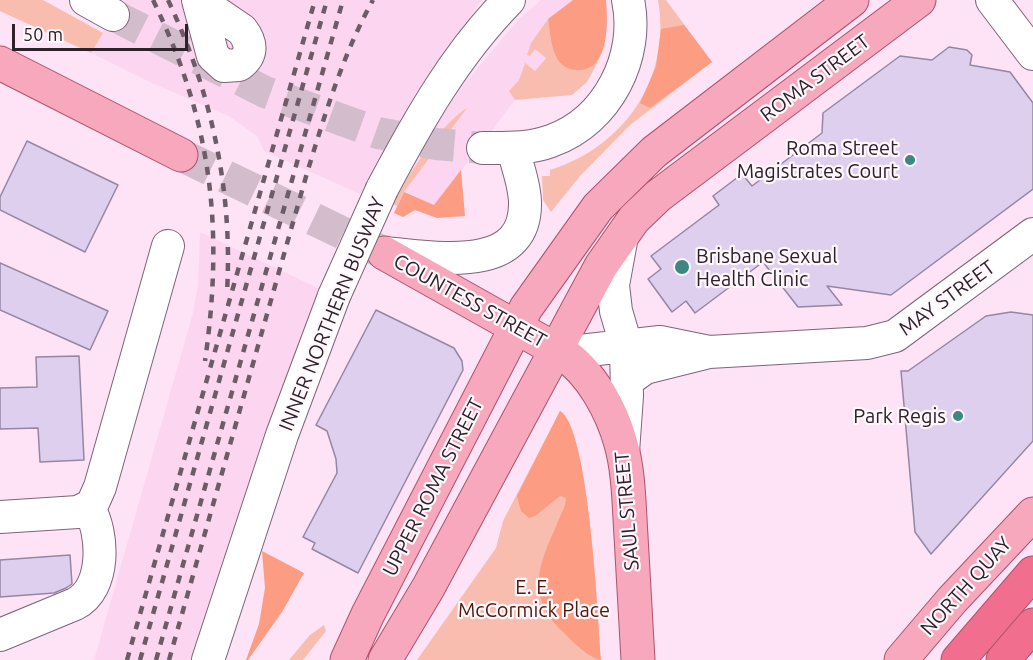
<!DOCTYPE html>
<style>
body{margin:0}
#map{position:relative;width:1033px;height:660px;overflow:hidden;background:#fde3f5;font-family:Ubuntu,sans-serif}
canvas{display:block}
.scale{position:absolute;left:12px;top:24px;width:176px;height:27px;box-sizing:border-box;border:3px solid #2d212a;border-top:0;padding-left:8px;font-size:18px;line-height:21px;white-space:nowrap;color:#2d212a;-webkit-text-stroke:4px #fef7fb;paint-order:stroke}
</style>
<div id="map">
<canvas width="1033" height="660"></canvas>
<div class="scale">50 m</div>
</div>
<script>
const context = document.querySelector('canvas').getContext('2d');
context.lineJoin = 'round';
function fillPath(path, color) {
  context.fillStyle = color;
  context.fill(path, 'evenodd');
}
function stroke(path, color, width, dash) {
  context.strokeStyle = color;
  context.lineWidth = width;
  context.lineCap = dash ? 'butt' : 'round';
  context.setLineDash(dash || []);
  context.stroke(path);
}
function label(font, color, halo, rows, align = 'center') {
  context.font = font + ' Ubuntu,sans-serif';
  context.lineWidth = 4.5;
  context.setLineDash([]);
  context.textBaseline = 'middle';
  context.strokeStyle = halo;
  context.fillStyle = color;
  for (const [text, x, y, turn = 0] of rows) {
    context.save();
    context.translate(x, y);
    context.rotate((+turn || 0) * Math.PI / 180);
    context.textAlign = isNaN(turn) ? turn : align;
    if (halo) context.strokeText(text, 0, 0);
    context.fillText(text, 0, 0);
    context.restore();
  }
}
fillPath(new Path2D(`
 M121,0H482L416,92L360,194L264,151L257,136L229,116L152,83L91,53Z
 M541,0H573L548,19L531,43L546,57L535,71L524,64L519,80L509,91L515,100L434,206L404,192L466,109L400,189L436,125L461,88L518,20Z
 M200,232L320,289L263,440L194,660H94L193,313L198,285Z`), '#fcd5f0');
fillPath(new Path2D(`
 M0,0H43L103,33L91,53L0,11Z
 M658,0H666L712,62L630,125L580,176L551,212L543,200L542,176H550V170C624,147 672,78 658,0Z
 M548,19L555,53L597,62L601,56L587,82L572,95L515,100L509,91L519,80L525,63L535,71L546,58L535,49L530,56L527,55L531,43Z
 M467,108L404,192L397,206L393,204C405,178 443,122 467,108Z
 M560,411C589,427 598,620 601,660H417L496,548L503,521Z
 M324,625L326,631L303,660H289L310,635Z`), '#f8bdae');
fillPath(new Path2D(`
 M573,0H606C608,21 610,71 578,70C570,70 563,67 558,60C551,49 550,32 548,19Z
 M684,25L712,62L650,108L640,103L656,67L661,29Z
 M461,170L465,216L437,218L415,210L403,217L394,213L404,192L434,205Z
 M560,411C589,427 598,620 601,660C589,658 573,642 564,633C525,596 538,567 557,524C560,515 566,507 566,498L560,496L535,516L529,518L521,511L517,496Z
 M262,551L304,573L282,612L248,660H246L259,624L265,588Z`), '#fb9c83');
const building = new Path2D(`
 M949,47L967,50L972,55L970,65L1010,72L1033,103V189L891,295L827,286L842,305L798,307L763,262L695,313L686,301L672,312L648,279L661,269L651,256L719,205L713,196L742,174L752,186L822,133L823,113L900,56L932,60Z
 M27,141L118,185L85,252L0,210V197Z
 M0,263L108,311L90,350L0,310Z
 M376,310L454,348L462,361L463,370L358,573L312,549L315,543L303,537L337,473L336,459L327,431L316,425Z
 M1011,312L1033,315V441L931,554L915,532L901,371H908L986,316Z
 M79,356L84,460L40,462L38,428L0,429V388L37,387L36,357Z
 M70,555L72,584L66,588L54,593L0,597V560Z`);
fillPath(building, '#dfcfee');
stroke(building, '#9586a3', 1.5);
stroke(new Path2D(`
 M113,15L265,92L378,133L436,144L483,148`), '#d3bccc', 32, [32, 16]);
stroke(new Path2D(`
 M181,155L384,253`), '#d3bccc', 33, [33, 16]);
const minor = new Path2D(`
 M86,0L113,15
 M198,0L213,56L224,66L239,65C253,55 252,43 242,30L198,0
 M992,0L1033,54
 M483,148C506,148 530,149 551,141C608,121 640,56 628,0
 M382,189C418,121 455,55 509,0
 M622,236L613,285L616,311L626,345L627,396L623,452
 M384,253C429,256 526,277 525,203C525,185 517,166 513,148
 M562,353L660,342L709,352
 M628,380L645,368L709,352L867,343L895,336L1033,234
 M0,517L78,512L92,505L100,487L168,246
 M0,635L75,604C106,588 104,534 89,508
 M208,660L282,435L334,296`);
const major = new Path2D(`
 M0,63L181,155
 M384,253L562,353C591,372 612,411 621,444C629,473 629,506 631,536C633,577 636,619 638,660
 M347,660L368,614L526,308L598,207L654,152L852,0
 M385,660L428,588L601,266L634,219L658,196L919,0
 M901,660L952,600L1033,514`);
const highway = new Path2D(`
 M958,660L1033,573
 M1003,660L1033,625`);
stroke(minor, '#7f6377', 34);
stroke(major, '#ad536c', 35);
stroke(highway, '#ad536c', 35);
stroke(minor, '#fff', 32);
stroke(major, '#f7a8bc', 33);
stroke(highway, '#f26e8f', 33);
stroke(new Path2D(`
 M153,0C212,122 224,228 205,361
 M168,0C211,91 233,190 227,292
 M127,660L315,0
 M140,660L327,0
 M156,660L343,0
 M169,660L307,173C325,114 343,54 373,0`), '#6c5c68', 4.5, [8, 8]);
const minorBridge = new Path2D(`
 M334,296L382,189`);
stroke(minorBridge, '#7f6377', 34, []);
stroke(minorBridge, '#fff', 32);
for (const [x, y, r, color] of [
 [910,160,6,"#3e8682"],
 [682,267,8,"#3e8682"],
 [958,416,6,"#3e8682"]
]) {
  const dot = new Path2D();
  dot.arc(x, y, r, 0, 2 * Math.PI);
  context.fillStyle = color;
  context.fill(dot);
  stroke(dot, '#fef7fb', 2);
}
label('20px', '#2d212a', '#fef7fb', [
 ["ROMA STREET",815,78,-37],
 ["MAY STREET",947,298,-36],
 ["COUNTESS STREET",470,301,29],
 ["INNER NORTHERN BUSWAY",332,314,-68],
 ["UPPER ROMA STREET",433,487,-63],
 ["SAUL STREET",627,511,-95],
 ["NORTH QUAY",966,586,-48]
]);
label('20px', '#2d212a', '#fef7fb', [
 ["Roma Street",898,148],
 ["Magistrates Court",898,171],
 ["Brisbane Sexual",696,256,"left"],
 ["Health Clinic",696,279,"left"],
 ["Park Regis",946,416]
], 'right');
label('20px', '#521809', '#fef7fb', [
 ["E. E.",534,587],
 ["McCormick Place",534,610]
]);
</script>
